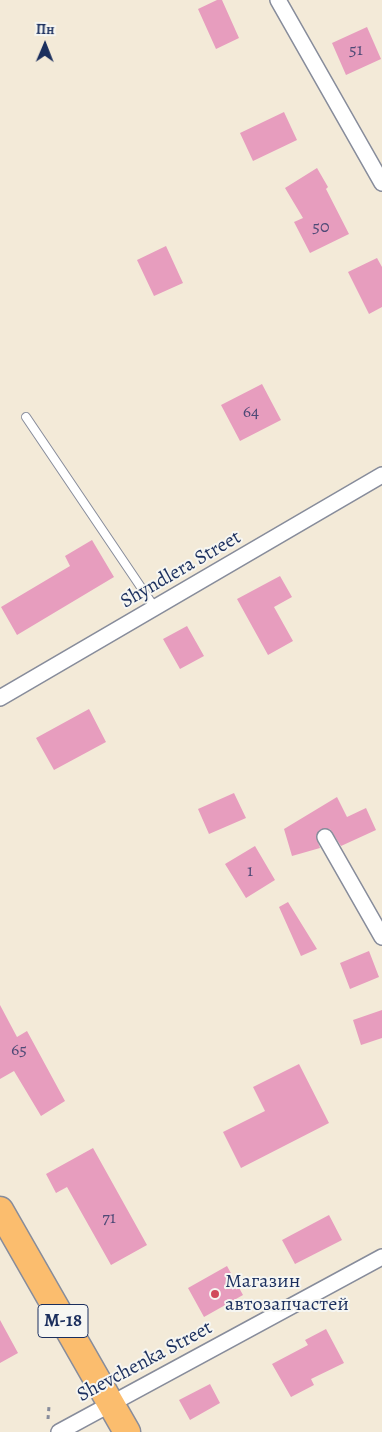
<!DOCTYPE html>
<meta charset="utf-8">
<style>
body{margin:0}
#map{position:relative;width:382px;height:1432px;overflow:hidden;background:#f3ead8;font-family:Alegreya,serif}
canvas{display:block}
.north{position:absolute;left:20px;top:20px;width:50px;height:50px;-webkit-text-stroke:4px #f6f6f2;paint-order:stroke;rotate:1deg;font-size:14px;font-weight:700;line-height:20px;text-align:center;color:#1b2f5e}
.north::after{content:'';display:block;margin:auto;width:18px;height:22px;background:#1b2f5e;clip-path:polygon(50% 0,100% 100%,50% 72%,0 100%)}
</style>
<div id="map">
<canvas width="382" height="1432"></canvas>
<div class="north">Пн</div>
</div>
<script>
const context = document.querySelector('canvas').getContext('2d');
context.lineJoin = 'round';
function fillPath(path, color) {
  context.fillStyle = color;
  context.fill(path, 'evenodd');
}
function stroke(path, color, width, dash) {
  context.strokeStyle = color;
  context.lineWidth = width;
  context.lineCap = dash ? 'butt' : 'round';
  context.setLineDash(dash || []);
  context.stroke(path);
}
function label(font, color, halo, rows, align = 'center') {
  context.font = font + ' Alegreya,serif';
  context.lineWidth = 4;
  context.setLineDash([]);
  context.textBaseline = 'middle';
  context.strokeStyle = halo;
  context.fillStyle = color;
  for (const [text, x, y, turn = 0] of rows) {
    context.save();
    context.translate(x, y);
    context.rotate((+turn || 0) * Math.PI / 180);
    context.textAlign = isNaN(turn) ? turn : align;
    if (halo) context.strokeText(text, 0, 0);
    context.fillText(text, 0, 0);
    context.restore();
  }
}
fillPath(new Path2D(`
 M217,0H222L239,38L216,49L198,9Z
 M367,27L381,59L346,75L332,43Z
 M284,112L297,140L253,161L240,133Z
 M317,168L328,187L326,189L349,234L310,253L294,222L303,218L285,188Z
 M166,246L183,283L154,296L137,260Z
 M377,258L382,267V307L369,314L348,272Z
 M262,384L281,420L240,441L221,405Z
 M92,540L114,577L17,635L1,607L70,566L65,556Z
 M280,576L292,597L274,607L293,641L268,655L237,599Z
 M187,626L204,656L180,669L163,639Z
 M89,709L106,742L54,770L36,738Z
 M234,793L246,818L209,834L198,809Z
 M337,797L347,817L366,808L376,830L341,846L330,829H321L316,836L320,848L292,856L284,829Z
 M255,846L275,880L246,898L225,864Z
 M288,902L317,949L301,956L279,907Z
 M369,951L379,977L350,989L340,963Z
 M0,1005L17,1037L27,1031L65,1101L41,1116L14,1071L0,1079Z
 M382,1010V1038L361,1045L353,1020Z
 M299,1064L329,1123L241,1168L223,1132L265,1111L253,1087Z
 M93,1148L147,1245L111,1265L67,1187L56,1193L46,1174Z
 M329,1215L342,1240L295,1264L282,1240Z
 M227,1266L243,1295L204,1317L188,1288Z
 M0,1320L18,1353L0,1363Z
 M326,1329L344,1363L311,1379L314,1385L291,1397L272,1364L308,1345L305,1340Z
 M210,1384L220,1403L190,1420L179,1400Z`), '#e79dbe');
const service = new Path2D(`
 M26,417L155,608`);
const minor = new Path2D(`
 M278,0L382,183
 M0,698L382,475
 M325,837L382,937
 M59,1432L382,1257`);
const trunk = new Path2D(`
 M0,1210L127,1432`);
stroke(service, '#878c9b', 10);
stroke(minor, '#878c9b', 18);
stroke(trunk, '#878c9b', 29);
stroke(new Path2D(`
 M48,1419L49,1406`), '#878c9b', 3, [4, 4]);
stroke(service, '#fff', 8);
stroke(minor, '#fff', 15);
stroke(trunk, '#fbbd6e', 26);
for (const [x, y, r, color] of [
 [215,1294,5,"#d1495b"]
]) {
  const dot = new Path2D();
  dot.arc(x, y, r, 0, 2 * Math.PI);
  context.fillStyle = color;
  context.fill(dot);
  stroke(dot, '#f6f6f2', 2);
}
label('18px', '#4e4a76', null, [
 ["51",356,51],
 ["50",321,228],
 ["64",251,413],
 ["1",250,872],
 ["65",19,1051],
 ["71",109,1219]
]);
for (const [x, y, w] of [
 [63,1321,50]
]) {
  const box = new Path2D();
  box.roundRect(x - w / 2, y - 16.5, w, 33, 4);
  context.fillStyle = '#f6f6f2';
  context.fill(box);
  stroke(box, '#1b2f5e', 1);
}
label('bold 19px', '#1b2f5e', null, [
 ["М-18",63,1321]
]);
label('20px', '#1b2f5e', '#f6f6f2', [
 ["Shyndlera Street",181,570,-30],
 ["Shevchenka Street",145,1362,-28]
]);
label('20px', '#1b2f5e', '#f6f6f2', [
 ["Магазин",225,1282],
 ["автозапчастей",225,1305]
], 'left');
</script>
